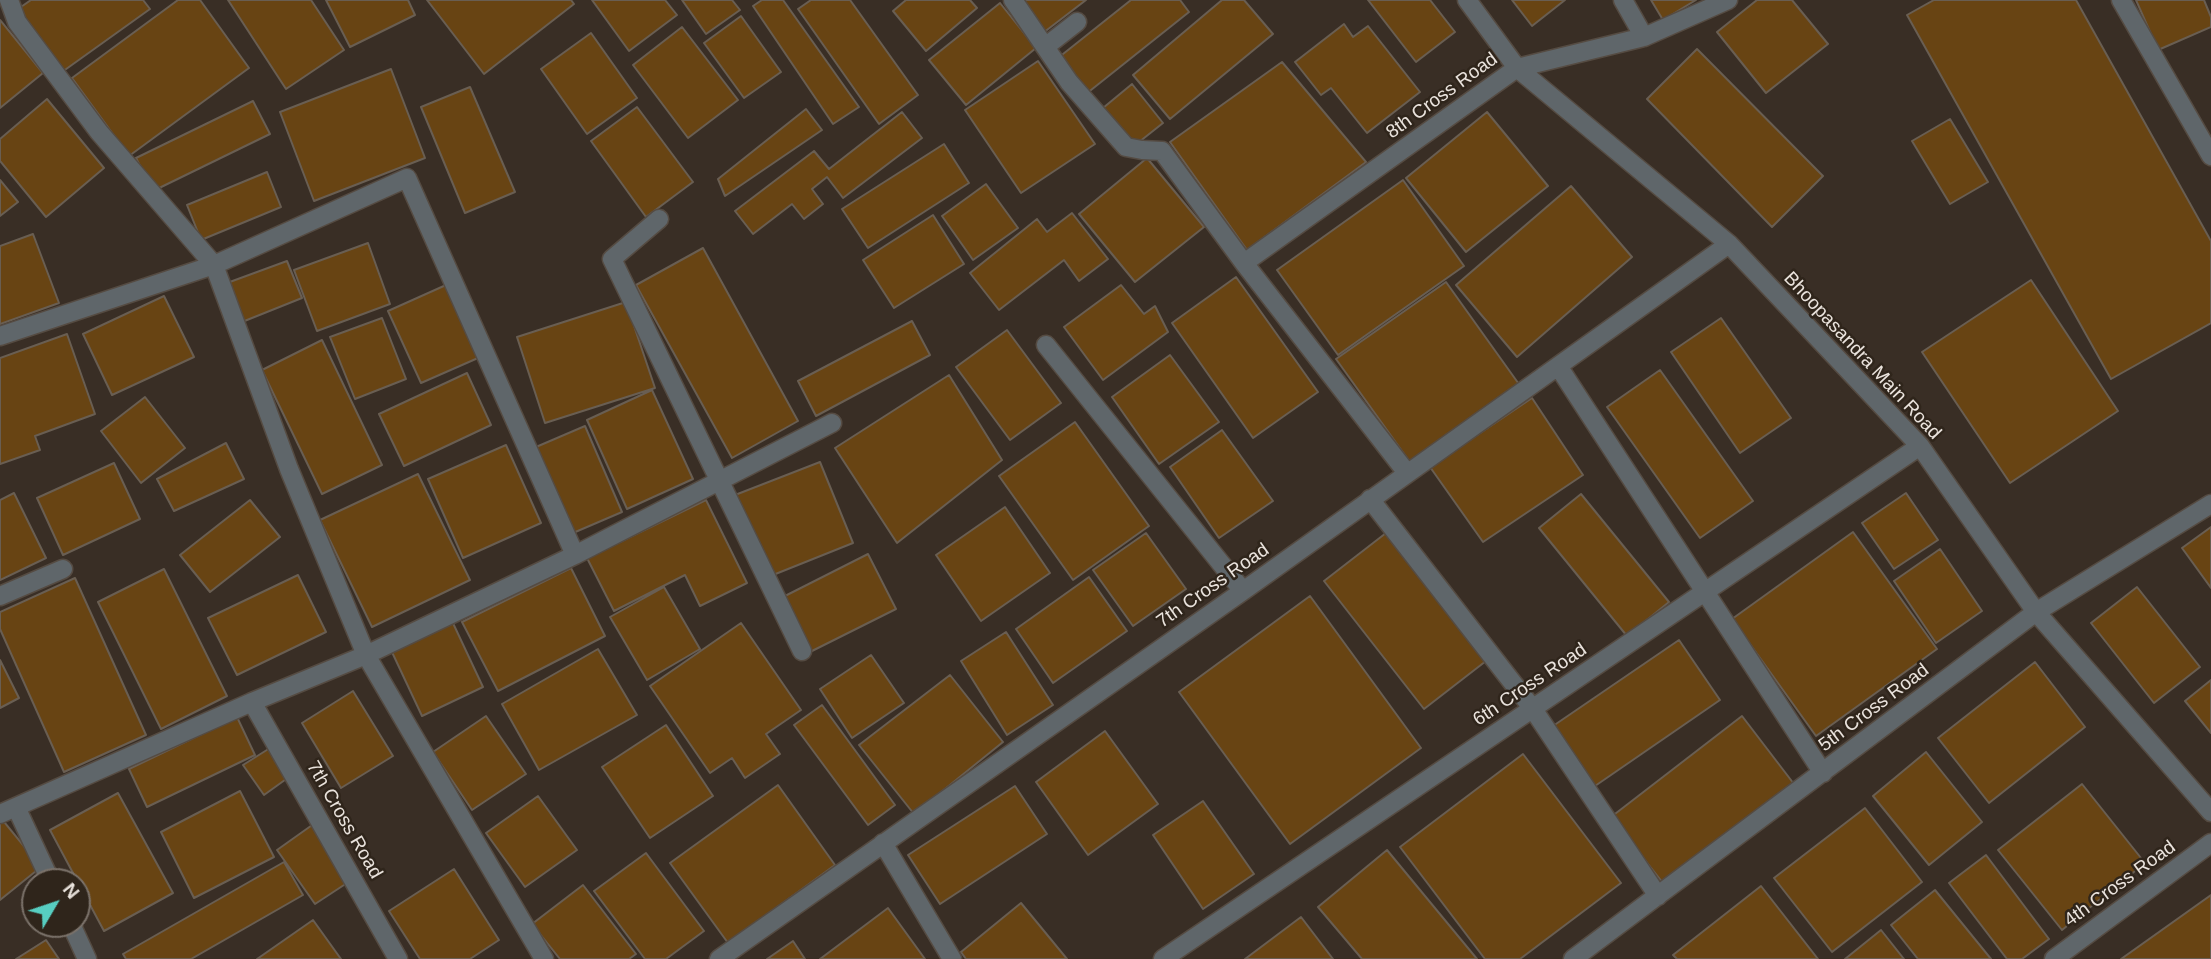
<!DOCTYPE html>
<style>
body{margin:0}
#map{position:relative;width:2211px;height:959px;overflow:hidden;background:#392e25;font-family:Helvetica,sans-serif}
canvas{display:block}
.north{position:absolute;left:21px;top:868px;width:70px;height:70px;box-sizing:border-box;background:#2f251b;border:2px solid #7a7169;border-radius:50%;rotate:51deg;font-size:19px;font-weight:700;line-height:28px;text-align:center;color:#eae3dd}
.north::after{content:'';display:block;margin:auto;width:24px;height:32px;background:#57cec1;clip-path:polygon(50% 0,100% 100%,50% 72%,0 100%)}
</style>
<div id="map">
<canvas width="2211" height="959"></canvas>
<div class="north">N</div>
</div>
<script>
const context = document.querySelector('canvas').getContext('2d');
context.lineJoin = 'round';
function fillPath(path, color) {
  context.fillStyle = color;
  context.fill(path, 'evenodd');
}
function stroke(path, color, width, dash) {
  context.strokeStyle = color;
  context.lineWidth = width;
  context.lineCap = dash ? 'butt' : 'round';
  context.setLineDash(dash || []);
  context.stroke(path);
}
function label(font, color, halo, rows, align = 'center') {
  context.font = font + ' Helvetica,sans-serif';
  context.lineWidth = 5;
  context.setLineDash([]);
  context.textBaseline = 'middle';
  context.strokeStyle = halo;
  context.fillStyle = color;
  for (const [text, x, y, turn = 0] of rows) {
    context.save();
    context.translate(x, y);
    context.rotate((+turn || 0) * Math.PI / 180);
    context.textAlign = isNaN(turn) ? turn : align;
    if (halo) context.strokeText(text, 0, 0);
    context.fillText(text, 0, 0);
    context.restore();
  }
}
const building = new Path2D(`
 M31,0H143L150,9L62,72L18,9Z
 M178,0H200L249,68L129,156L72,78Z
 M228,0H311L344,50L286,89Z
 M326,0H408L415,15L350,47Z
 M427,0H571L574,4L484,74Z
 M592,0H665L677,15L629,51Z
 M682,0H732L740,10L706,34Z
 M762,0H783L859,107L833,124L753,6Z
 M811,0H850L918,95L879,124L798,9Z
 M906,0H970L977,8L926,51L893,11Z
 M1017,0H1086L1043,33Z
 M1131,0H1180L1189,12L1086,94L1058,58Z
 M1222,0H1244L1273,34L1170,119L1133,75Z
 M1368,0H1430L1455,32L1416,62Z
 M1512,0H1565L1532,26Z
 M1651,0H1696L1663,20Z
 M1757,0H1792L1828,44L1766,93L1717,32Z
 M1934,0H2076L2211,241V323L2111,379L1907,15Z
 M2136,0H2204L2211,17V27L2158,50Z
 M1000,3L1036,48L966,105L929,60Z
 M741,16L781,72L744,98L704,43Z
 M0,20L43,73L0,108Z
 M1344,24L1353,37L1368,26L1420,92L1367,133L1331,88L1321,95L1295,62Z
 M682,27L738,100L688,138L633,65Z
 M591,33L637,98L587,134L541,69Z
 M1697,49L1823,176L1772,227L1647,99Z
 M1038,61L1095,144L1021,193L965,110Z
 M1282,62L1366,162L1247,250L1170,142Z
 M391,69L425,158L314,201L280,112Z
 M1132,84L1163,123L1134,146L1103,108Z
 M470,87L515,192L465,213L421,107Z
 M47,99L104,168L46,217L0,161V139Z
 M253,101L270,134L153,191L136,158Z
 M637,107L693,182L646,217L591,141Z
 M806,109L822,130L725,196L718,179Z
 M902,112L922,138L843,198L827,177L812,189L823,204L804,219L792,204L753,234L735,211L814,151L829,169Z
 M1487,112L1548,186L1466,252L1406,178Z
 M1950,119L1988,182L1950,204L1912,141Z
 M944,144L969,183L868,248L842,209Z
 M1147,158L1204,227L1135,282L1079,214Z
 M267,172L281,207L201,240L187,205Z
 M0,180L18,202L0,216Z
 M1403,180L1464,266L1338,355L1277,270Z
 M986,184L1018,228L973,260L942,216Z
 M1571,186L1632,257L1517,357L1456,285Z
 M1072,213L1108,259L1079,281L1064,260L999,310L970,273L1037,219L1047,232Z
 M933,215L964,264L894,308L863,260Z
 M33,234L59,303L0,324V246Z
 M368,243L390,304L317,331L294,270Z
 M703,248L798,421L732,458L636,285Z
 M287,261L302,298L242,322L227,283Z
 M1236,277L1318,392L1253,438L1172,323Z
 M2031,280L2118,411L2010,483L1922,352Z
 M1446,282L1521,387L1412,465L1336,359Z
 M446,285L478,358L421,383L388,311Z
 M1121,285L1144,314L1155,306L1168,332L1103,380L1064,327Z
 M164,296L194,357L112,395L83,334Z
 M626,302L655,388L545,423L517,337Z
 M382,318L406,379L355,399L330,337Z
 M1721,318L1791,418L1740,453L1671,352Z
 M912,321L930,355L816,416L798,381Z
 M1007,330L1061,403L1010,440L956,367Z
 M67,334L95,414L35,436L40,450L0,464V358Z
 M322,340L382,465L322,494L262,370Z
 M1170,355L1219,422L1159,464L1112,397Z
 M1660,370L1753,501L1700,538L1607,407Z
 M467,373L491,425L404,466L379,414Z
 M949,375L1002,460L897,543L835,448Z
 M652,390L693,479L627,509L587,420Z
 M145,397L185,448L141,483L101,431Z
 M1532,398L1583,475L1483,542L1430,467Z
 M1075,422L1149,526L1073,580L999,476Z
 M585,426L622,512L573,533L536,447Z
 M1222,430L1273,501L1219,538L1170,467Z
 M226,443L244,479L174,511L157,479Z
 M506,445L541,523L463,558L428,479Z
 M820,462L853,543L768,577L735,495Z
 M114,463L140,519L63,555L37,498Z
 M418,474L470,580L372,627L320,520Z
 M14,493L46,558L0,580V500Z
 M1906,493L1938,540L1894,569L1862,523Z
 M1581,494L1669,602L1627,636L1539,528Z
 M250,500L280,537L210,592L180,555Z
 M706,500L747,583L700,606L685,575L614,611L587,558Z
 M1005,507L1050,573L981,621L936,555Z
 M2211,527V588L2182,548Z
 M1853,532L1937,649L1816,736L1732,619Z
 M1146,533L1186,589L1133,626L1093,570Z
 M1386,533L1486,661L1424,709L1324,581Z
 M1940,549L1982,611L1936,643L1894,581Z
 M868,554L896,609L806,654L779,599Z
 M571,568L605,636L498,691L462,622Z
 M164,569L227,696L161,729L98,602Z
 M298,575L326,632L237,675L208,618Z
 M1089,577L1127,631L1053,683L1016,629Z
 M75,578L146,735L64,772L0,629V612Z
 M664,587L700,649L647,680L610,617Z
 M2137,587L2200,667L2154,703L2091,623Z
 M1310,596L1421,748L1290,844L1179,692Z
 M452,621L483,687L422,716L391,650Z
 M741,623L801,710L766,734L780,754L745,778L732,758L710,773L650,686Z
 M1006,632L1053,705L1007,735L961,661Z
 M1679,640L1720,700L1595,786L1553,726Z
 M598,649L637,715L539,770L502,704Z
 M871,655L904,703L852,738L820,689Z
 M0,660L19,698L0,708Z
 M2035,662L2085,727L1989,803L1938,738Z
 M950,675L1003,742L914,814L859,745Z
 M2211,680V733L2185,701Z
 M353,691L393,756L341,788L302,723Z
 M822,705L895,805L868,825L794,725Z
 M486,716L526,774L472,810L433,752Z
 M1742,716L1794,784L1663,883L1611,817Z
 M237,717L255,755L147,807L129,769Z
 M666,725L713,796L650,838L602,767Z
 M1105,731L1158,804L1088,855L1036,782Z
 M270,748L289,777L264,795L243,765Z
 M1926,752L1982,822L1929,865L1873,796Z
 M1523,754L1621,883L1520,959H1485L1400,847Z
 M2082,784L2145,863L2062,930L1998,850Z
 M778,785L835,865L728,943L670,863Z
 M1015,786L1047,834L940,904L908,855Z
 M240,791L274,857L194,898L161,832Z
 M118,793L173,893L104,931L50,830Z
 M538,796L577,850L525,887L486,833Z
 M1203,801L1254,874L1203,909L1153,835Z
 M1865,808L1922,882L1832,952L1774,878Z
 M0,817L41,867L0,900Z
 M315,823L347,883L315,904L277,850Z
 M1387,850L1477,959H1362L1318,907Z
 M646,853L704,931L666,959H645L594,891Z
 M1986,855L2049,939L2022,959H2007L1949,883Z
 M284,862L303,895L191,959H126L123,954Z
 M454,869L499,940L470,959H420L389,911Z
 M583,885L636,954L629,959H560L532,924Z
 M1761,886L1818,959H1677L1673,955Z
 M1935,890L1991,959H1918L1891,925Z
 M2211,895V959H2121Z
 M1021,903L1067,959H966L961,952Z
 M888,908L925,959H820Z
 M1301,917L1333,959H1245Z
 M313,920L341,959H257Z
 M1881,930L1904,959H1845Z
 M46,940L59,959H16Z
 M793,941L805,959H767Z`);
fillPath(building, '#684413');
stroke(building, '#695e52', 2);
const minor = new Path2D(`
 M9,0L17,22L99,132L214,265L289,469L366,655L544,959
 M1013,0L1069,82L1126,147L1142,150L1162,151L1244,263L1407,473
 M1467,0L1517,68L1729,244L1920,446L2036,612L2211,812
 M1623,0L1644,37
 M2121,0L2211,156
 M1045,47L1077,22
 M659,219L612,259L802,651
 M1244,263L1517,68L1644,37L1728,0
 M0,336L214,265L407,178L575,555
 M1046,345L1243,591
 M1558,366L1823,773
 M1370,499L1533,709L1658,896
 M0,596L63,569
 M252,702L398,959
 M16,807L51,882
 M0,814L252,702L366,655L575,555L832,423
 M883,843L952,959
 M71,924L87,959
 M719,959L1243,591L1729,244
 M1163,959L1920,446
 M1573,959L2036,612L2211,504
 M2054,959L2211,843`);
stroke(minor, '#554b42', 21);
stroke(minor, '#5f666a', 18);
label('19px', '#eae3dd', '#2f251b', [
 ["8th Cross Road",1442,96,-36],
 ["Bhoopasandra Main Road",1862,356,47],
 ["7th Cross Road",1213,586,-35],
 ["6th Cross Road",1530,685,-34],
 ["5th Cross Road",1874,708,-37],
 ["7th Cross Road",344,820,60],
 ["4th Cross Road",2120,884,-36]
]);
</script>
